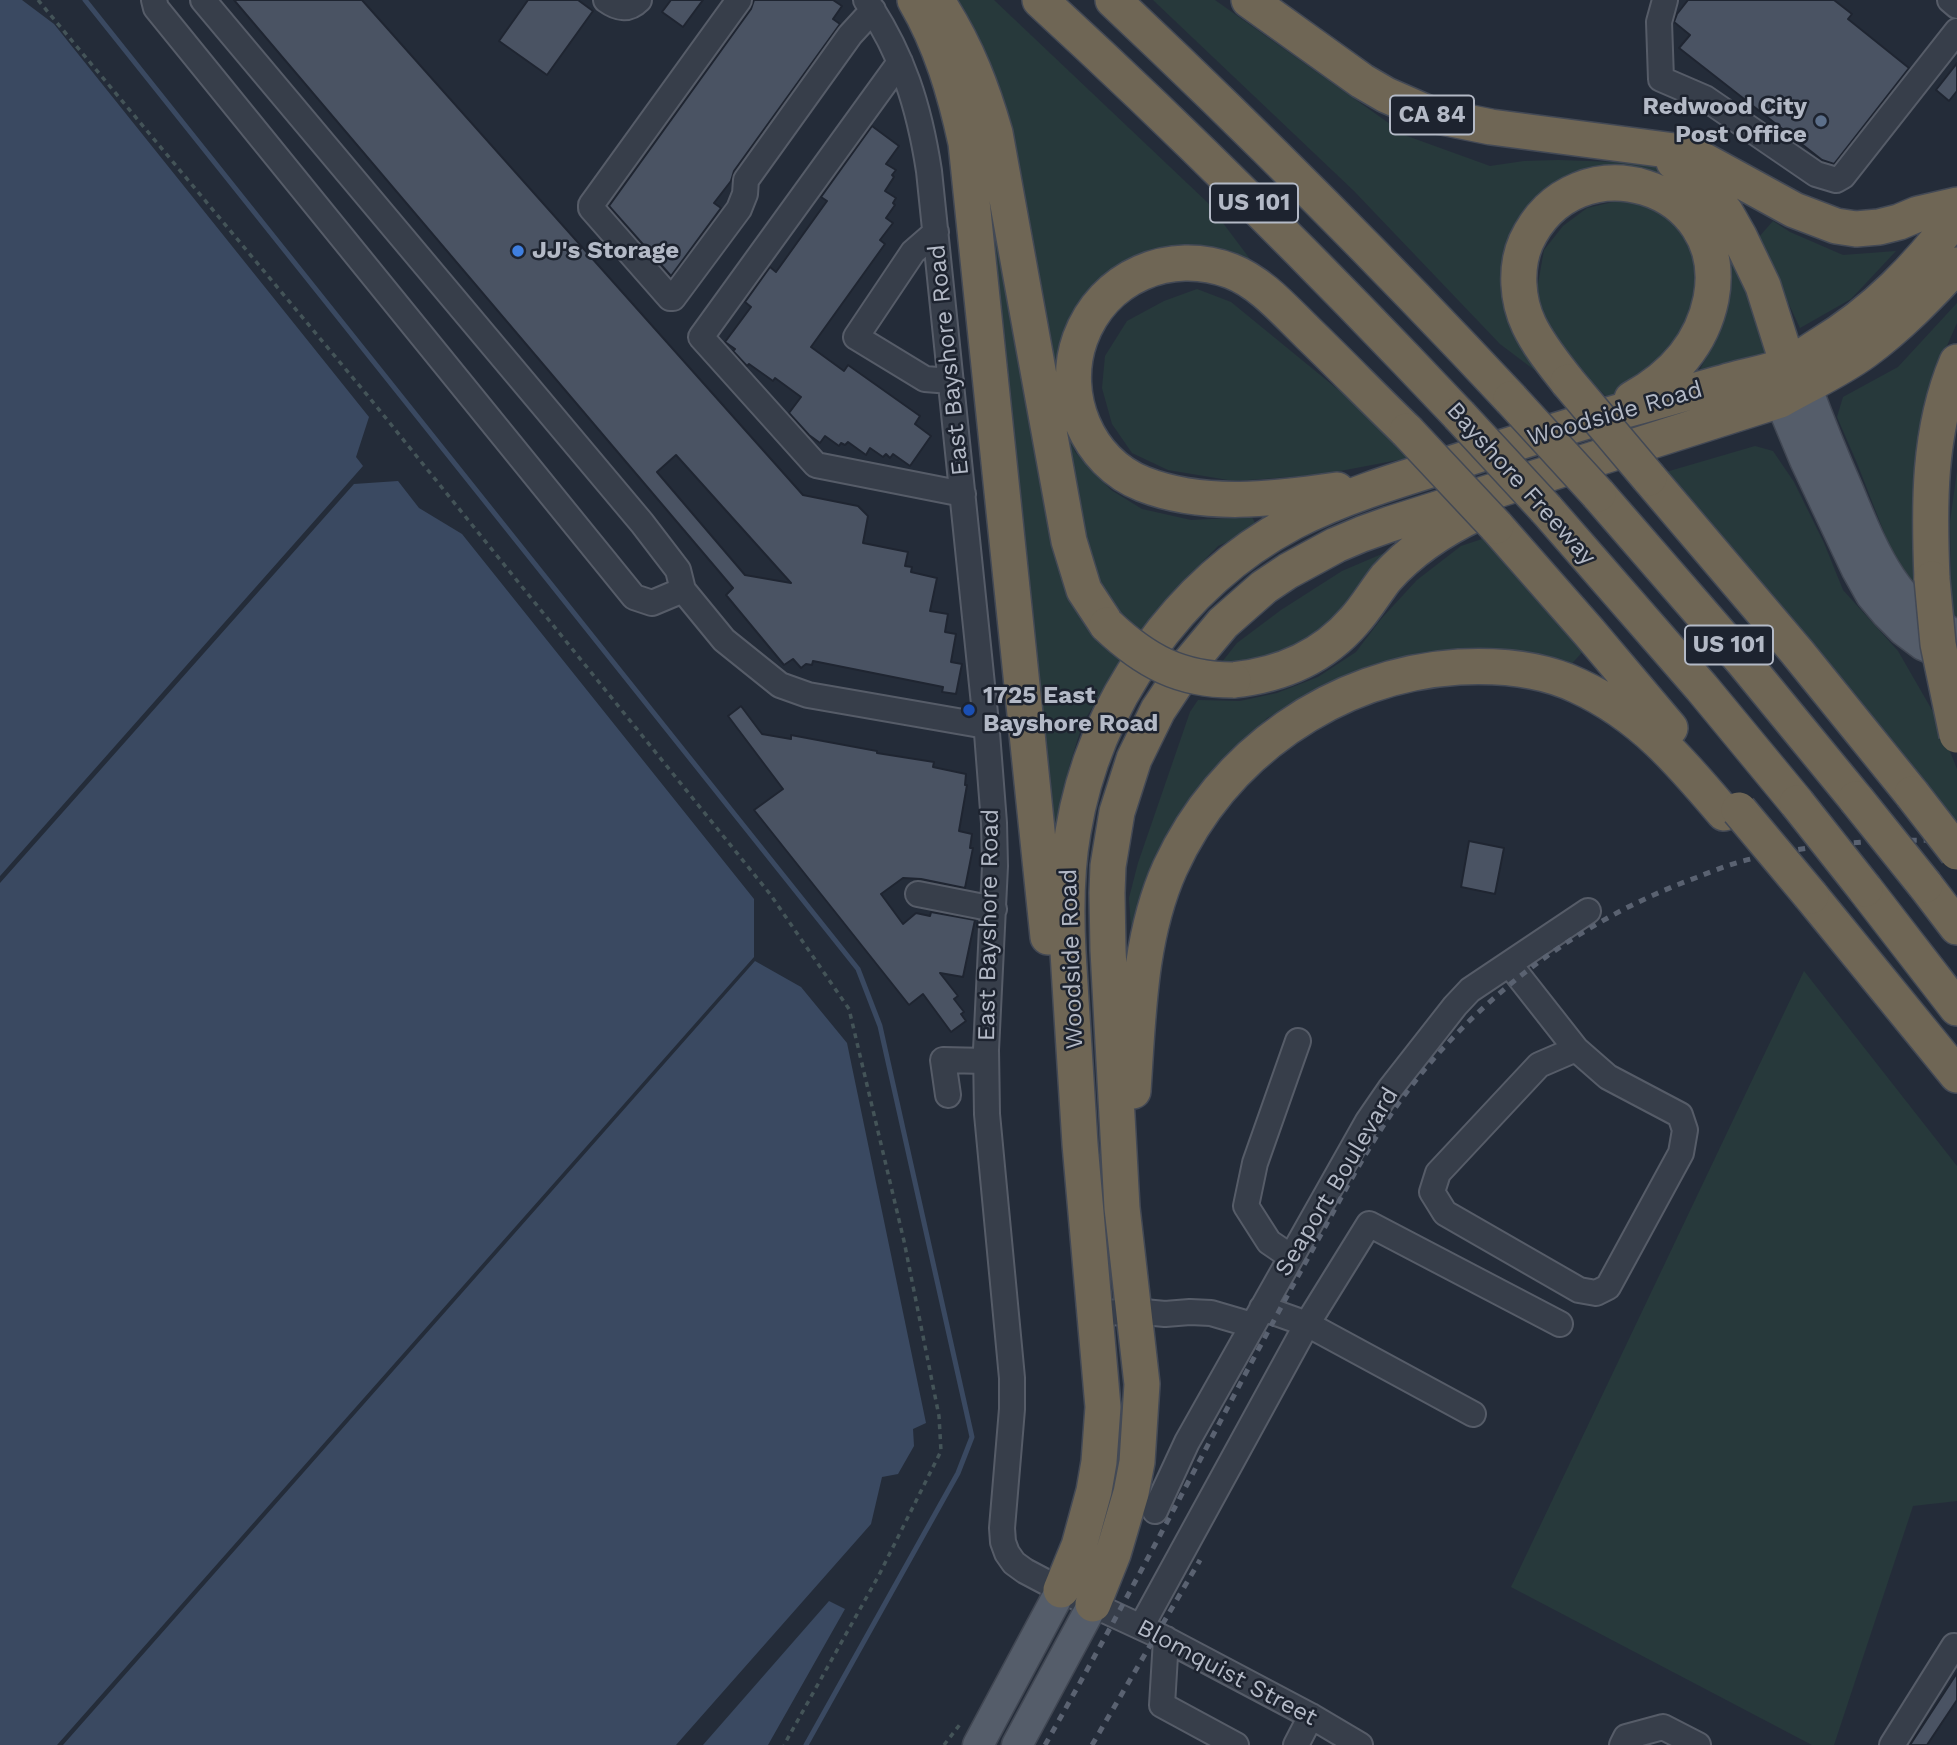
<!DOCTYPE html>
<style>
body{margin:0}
canvas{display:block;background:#242c39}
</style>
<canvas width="1957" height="1745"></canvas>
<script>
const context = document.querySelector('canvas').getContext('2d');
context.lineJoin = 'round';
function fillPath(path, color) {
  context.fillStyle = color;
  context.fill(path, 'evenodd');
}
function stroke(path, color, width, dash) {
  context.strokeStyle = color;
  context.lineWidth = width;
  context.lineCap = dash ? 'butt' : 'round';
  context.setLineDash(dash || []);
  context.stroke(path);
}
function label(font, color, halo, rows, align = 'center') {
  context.font = font + ' "Work Sans",sans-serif';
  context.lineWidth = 5;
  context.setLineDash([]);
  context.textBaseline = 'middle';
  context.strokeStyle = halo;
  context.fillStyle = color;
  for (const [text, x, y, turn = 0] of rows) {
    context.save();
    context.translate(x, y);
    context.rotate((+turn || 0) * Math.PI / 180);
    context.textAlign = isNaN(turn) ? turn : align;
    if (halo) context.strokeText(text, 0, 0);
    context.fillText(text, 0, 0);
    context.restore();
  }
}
fillPath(new Path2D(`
 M945,0H994L1208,203L1256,267L1126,266L1059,385Z
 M1153,0H1215L1407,136L1490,166L1524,161L1558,160L1645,163L1679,177L1738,259L1768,353L1694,381C1712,346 1737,308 1730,267C1728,255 1707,222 1701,208L1601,175L1524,226L1553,384L1500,344L1354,191Z
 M980,142L1035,413L1123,661L1083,722L1069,767L1063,825H1050Z
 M1617,201L1649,206L1677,224L1700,255V321L1646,382L1608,398L1583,374L1555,338L1536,295L1544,250L1563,226L1587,208Z
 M1773,221L1790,232L1843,255L1896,251L1851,299L1800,328L1758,238Z
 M1197,289L1231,302L1352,401L1414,457L1319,475L1234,481L1168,470L1132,453L1112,424L1102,388L1105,356L1127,321L1164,301Z
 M1957,303V323L1934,375L1924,602L1894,558L1857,463L1837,417L1843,397L1898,367Z
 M1062,422L1075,452L1111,490L1142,509L1191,520L1252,517L1258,529L1218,546L1178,587L1143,639L1095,589Z
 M1755,446L1773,451L1794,482L1824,543L1843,590L1898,651L1936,717L1957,769V827L1666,472Z
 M1957,471V624L1952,622L1950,522Z
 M1485,538L1586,648L1566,670L1510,653L1442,651L1396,660L1326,689L1267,718L1218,776L1139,929L1131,927L1129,898L1138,863L1190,712L1198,700L1240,701L1277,693L1318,677L1356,652L1381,619L1417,580L1461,546Z
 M1410,542L1332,638L1214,672L1237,643L1281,610L1342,571Z
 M1804,971L1957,1166V1501L1913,1506L1834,1745H1812L1511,1587Z`), '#27393b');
fillPath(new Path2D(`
 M0,0H22L54,24L369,417L356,457L363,466L0,876Z
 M398,481L419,508L462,534L754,899V957L57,1745H0V883L354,484Z
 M755,961L801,987L847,1043L926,1423L913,1429L914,1446L898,1474L882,1477L871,1524L676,1745H63Z
 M829,1601L845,1609L768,1745H703Z`), '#3a4961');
stroke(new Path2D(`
 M85,0L858,969L880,1026L972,1437L958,1473L806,1745`), '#3a4961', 5);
const building = new Path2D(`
 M234,0H362L803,495L858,506L868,516L863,543L908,552L905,566L912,567L911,572L937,578L930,611L948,614L945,632L956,634L951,662L962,664L956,694L942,692L943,687L813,661L812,665L806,664L801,668L793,659L784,665L726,595L733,588ZM676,455L791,583L745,575L657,472Z
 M528,0H578L593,11L547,75L499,41Z
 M671,0H703L683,27L662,12Z
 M754,0H833L842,6L833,19L840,24L734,171L731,181L714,203L721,208L671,276L609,206L751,9Z
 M1688,0H1834L1852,14L1848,19L1909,68L1834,164L1822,160L1679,48L1690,35L1674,22L1677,14Z
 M1957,63V91L1949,101L1936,90Z
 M872,126L899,146L886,164L896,170L892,175L894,177L885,191L896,198L893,203L895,205L886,218L893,223L880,240L885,244L811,347L844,371L848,365L920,416L915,424L931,436L910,466L893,454L890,458L886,454L883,457L870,448L866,455L848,442L845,445L841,443L839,446L825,436L820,443L809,435L789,413L801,397L775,378L773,381L749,364L747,366L733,351L735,349L725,342L751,307L745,302L770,267L776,272L827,201L821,197Z
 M741,706L762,734L791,739V735L823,741L877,751V753L934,762L933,767L966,774L965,785H967L959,831L972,834L970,848H973L965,888L921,879L903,878L881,894L903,924L916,913L930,916L931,912L975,920L963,977L940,973L958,996L954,999L964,1012L961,1014L966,1021L951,1032L923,994L909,1005L754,810L783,789L728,716Z
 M1469,841L1504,848L1495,894L1461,887Z
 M1957,1673V1700L1927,1745H1910Z`);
fillPath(building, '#4a5363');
stroke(building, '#1f2531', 2);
const minor = new Path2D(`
 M154,0L156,8L634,597L652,603L683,590
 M203,0L642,523L678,570L683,590L724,640L780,685L808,695L986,726
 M606,0C617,8 628,11 639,0
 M739,0L591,205V208L670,298H673L739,209L745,194L746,180L850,35L873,10
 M866,0C903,55 919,106 929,171L987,733L994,823L995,866L986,1050L987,1114L1012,1378V1409L1002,1528L1003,1542L1007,1553L1014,1563L1025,1571L1061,1590L1156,1634L1311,1716L1360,1745
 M1665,0L1659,22L1661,79L1705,98L1816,174L1836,180L1843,176L1957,31
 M1950,0L1957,6
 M900,62L701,337L816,465L963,494
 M936,232L913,252L856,337L925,379L951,381
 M918,894L994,909
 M1510,965L1576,1049L1608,1077L1680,1115L1685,1130L1681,1153L1608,1287L1596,1293L1579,1290L1445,1213L1432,1192L1438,1173L1539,1065L1576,1049
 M948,1095L943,1060L986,1061
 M1291,1257L1269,1242L1246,1206L1255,1163L1298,1041
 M1262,1308L1307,1324L1473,1414
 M1094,1314L1133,1311L1165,1314L1190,1312L1211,1313L1252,1325
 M1155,1511L1187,1442L1368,1121L1390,1089L1455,1006L1470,990L1588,911
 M1141,1627L1307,1324L1369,1224L1560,1324
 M1166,1639L1162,1705L1236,1745
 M1296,1745L1311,1716
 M1622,1745L1626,1737L1663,1727L1698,1745
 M1892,1745L1954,1646`);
const major = new Path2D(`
 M1791,368L1806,386C1819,421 1833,456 1848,490C1873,550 1894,607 1957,635
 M1785,378L1780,400L1805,460L1857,570L1871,595L1887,614L1903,630L1923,645L1956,659
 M978,1745L1061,1590
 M1017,1745L1093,1604`);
const highway = new Path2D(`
 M915,0C941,44 955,93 966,143L1048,937
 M1040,0C1185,133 1324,272 1459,415
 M1113,0C1250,129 1382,261 1511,399
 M1249,0L1362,81L1386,95L1432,115L1491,127L1690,153L1794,210L1836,226L1856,229L1879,227L1899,222L1918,214L1957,205
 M942,9C967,49 982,88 995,133L1069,541L1084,590L1107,625
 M1674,162L1694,173L1726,213L1739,236L1763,286L1788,365
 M1568,382C1554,364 1539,346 1529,325C1517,300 1515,267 1526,242C1575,136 1733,184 1711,299C1702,344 1672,377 1632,399
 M1649,478L1797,652L1912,794
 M1337,490C1274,499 1204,508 1143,484C1087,462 1060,395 1080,339C1103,276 1170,248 1231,271C1262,283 1286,312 1309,334C1342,366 1374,399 1407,431
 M1598,494L1742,660L1856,799
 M1546,509L1702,688L1797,803
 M1496,526L1589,632L1670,728
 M1932,579C1929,506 1928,431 1957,362
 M1233,680C1281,675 1322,658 1354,621C1366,608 1375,592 1386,578C1411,550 1443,529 1477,513
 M1925,885L1957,927
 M1865,889L1957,1008
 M1811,896L1957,1075
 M1133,1091C1138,1017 1139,937 1170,868C1222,754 1334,675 1459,667C1500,665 1541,668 1578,686C1641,715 1680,761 1724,813
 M1061,1590L1079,1546L1094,1491L1099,1462L1103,1407L1080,1144L1068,952C1066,912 1066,871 1073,832C1094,704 1178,583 1293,522C1344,496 1398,480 1453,463C1509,445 1566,427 1622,411C1659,401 1696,390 1732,380C1750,375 1770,372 1787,365C1798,360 1809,352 1820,345C1876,311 1917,268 1957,216
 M1093,1604L1113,1554L1131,1493L1137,1462L1142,1384L1122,1208L1108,950L1107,893L1108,866L1117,812L1134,759L1158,710L1188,665L1223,623L1264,587L1288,571L1336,545L1362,534L1390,524L1780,400C1808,384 1839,370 1865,351C1899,326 1928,296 1957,265`);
stroke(minor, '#565c68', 28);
stroke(major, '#414753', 33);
stroke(highway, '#434955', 38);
stroke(new Path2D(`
 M38,0L368,396L770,894L849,1009L904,1241L939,1416L941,1451L879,1575L784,1745
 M944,1745L961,1723`), '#445458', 3.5, [5, 5]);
stroke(minor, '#373e4a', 24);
stroke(major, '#555d6a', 30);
stroke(highway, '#6f6655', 35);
stroke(new Path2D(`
 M1045,1745C1116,1620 1182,1494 1249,1367C1274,1320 1299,1274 1325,1227C1349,1183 1373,1138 1403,1097C1477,997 1581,919 1698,877C1715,870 1733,863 1751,859C1818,843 1888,838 1957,841
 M1092,1745L1200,1560`), '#5a6271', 5, [7, 7]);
const highwayBridge = new Path2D(`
 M1568,382L1649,478
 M1511,399L1598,494
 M1459,415L1546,509
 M1407,431L1496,526
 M1932,579L1938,644L1957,735
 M1107,625C1145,661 1180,680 1233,680
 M1912,794L1957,852
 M1856,799L1925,885
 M1797,803L1865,889
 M1739,810L1811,896`);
stroke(highwayBridge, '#434955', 38, []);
stroke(highwayBridge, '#6f6655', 35);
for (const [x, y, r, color] of [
 [1821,121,7,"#5c6f8a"],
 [518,251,7,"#3f7fe0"],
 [969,710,7,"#1a4fb4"]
]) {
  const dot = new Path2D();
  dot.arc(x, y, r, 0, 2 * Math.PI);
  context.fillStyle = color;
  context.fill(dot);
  stroke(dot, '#1d232f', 2.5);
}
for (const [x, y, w] of [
 [1432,115,84],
 [1254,203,88],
 [1729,645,88]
]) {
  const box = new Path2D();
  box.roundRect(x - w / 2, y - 19.5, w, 39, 5);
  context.fillStyle = '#1d232f';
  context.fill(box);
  stroke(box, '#b3b9c6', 2);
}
label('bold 23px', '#b3b9c6', null, [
 ["CA 84",1432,115],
 ["US 101",1254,203],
 ["US 101",1729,645]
]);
label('bold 24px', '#b3b9c6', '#1d232f', [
 ["Redwood City",1807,107,"right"],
 ["Post Office",1807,135,"right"],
 ["JJ's Storage",532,251],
 ["1725 East",983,696],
 ["Bayshore Road",983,724]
], 'left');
label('24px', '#b3b9c6', '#1d232f', [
 ["East Bayshore Road",949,360,-96],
 ["Woodside Road",1615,414,-16],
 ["Bayshore Freeway",1521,484,48],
 ["East Bayshore Road",989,925,-89],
 ["Woodside Road",1072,959,-92],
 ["Seaport Boulevard",1337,1182,-59],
 ["Blomquist Street",1227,1673,28]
]);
</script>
